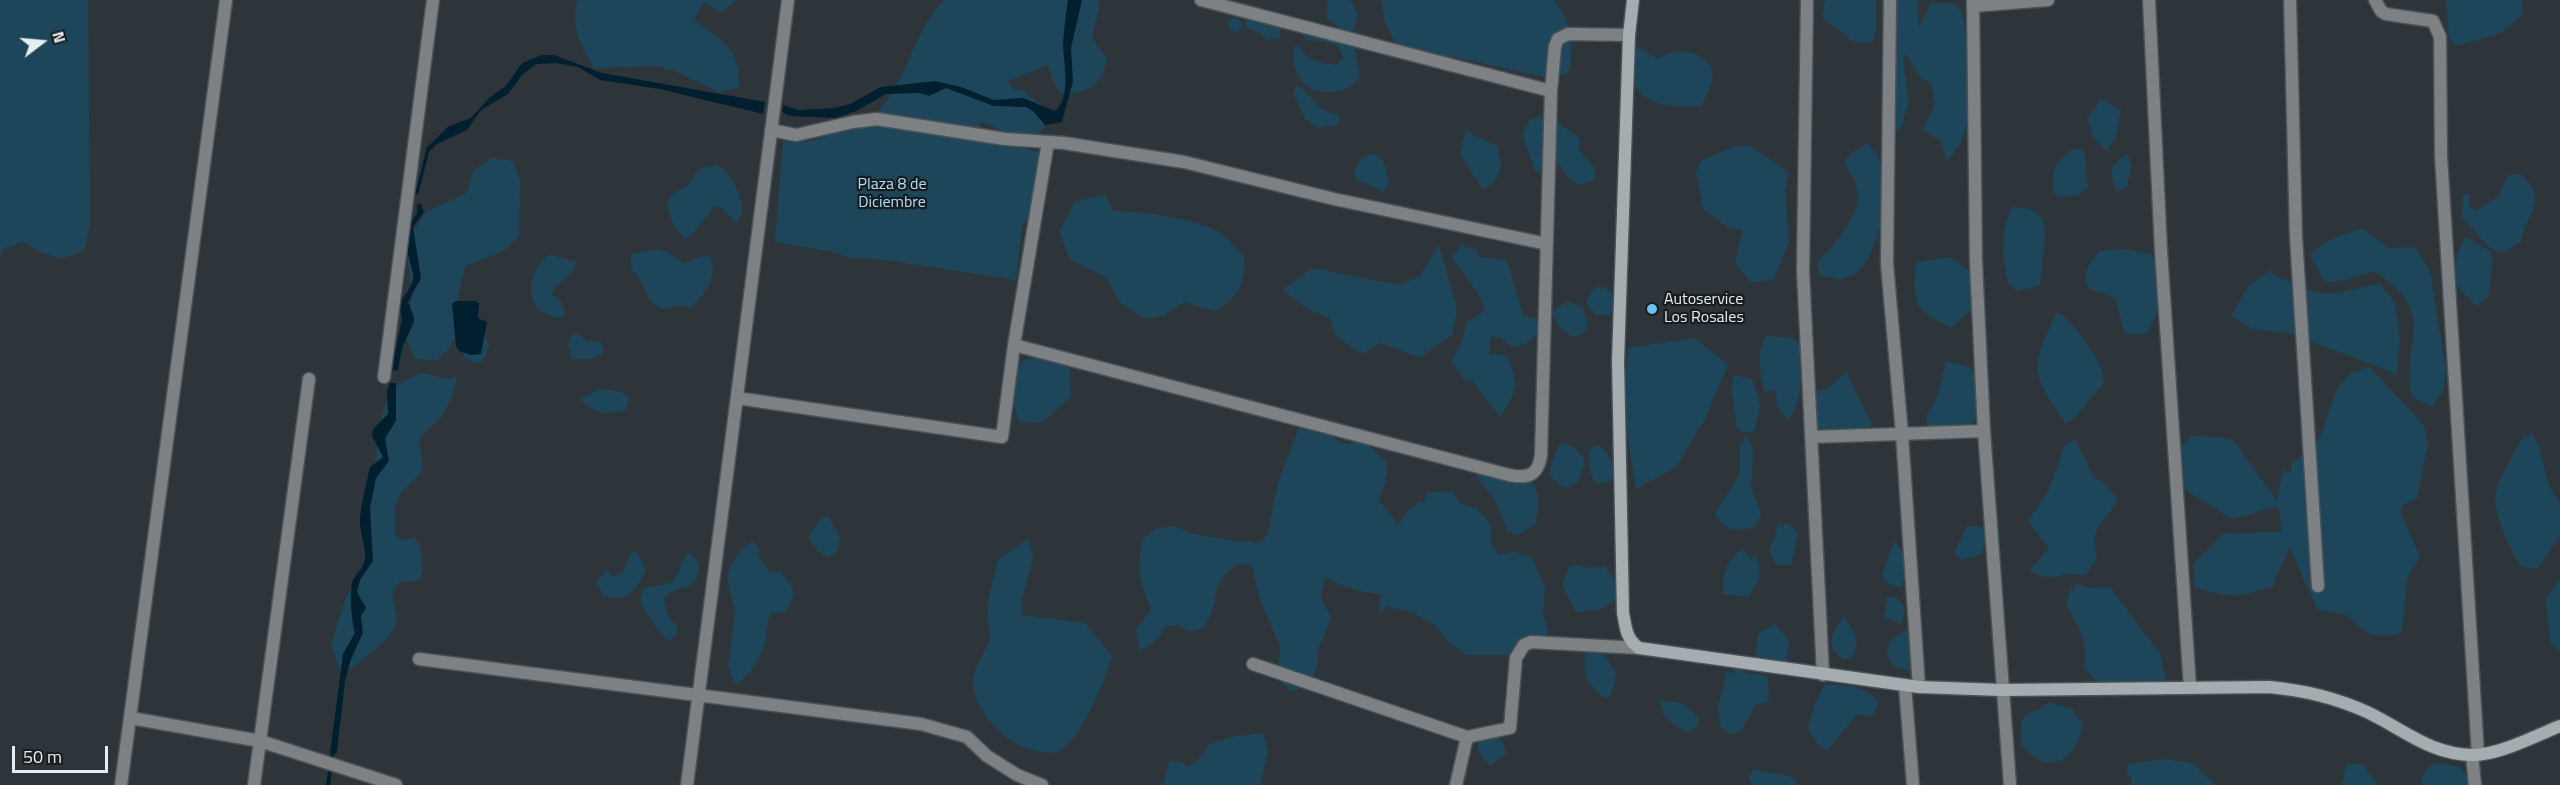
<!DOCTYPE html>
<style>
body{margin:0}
#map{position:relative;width:2560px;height:785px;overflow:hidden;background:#2d353a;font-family:"Titillium Web",sans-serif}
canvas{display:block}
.north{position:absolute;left:12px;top:12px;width:60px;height:60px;-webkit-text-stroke:4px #181c1f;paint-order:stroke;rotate:74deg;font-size:16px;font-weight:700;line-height:24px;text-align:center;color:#e7edf0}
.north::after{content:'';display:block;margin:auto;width:21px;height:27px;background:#e7edf0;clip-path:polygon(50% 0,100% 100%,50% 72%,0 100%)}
.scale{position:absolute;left:12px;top:746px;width:96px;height:27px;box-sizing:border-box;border:3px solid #e7edf0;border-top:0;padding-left:8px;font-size:18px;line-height:21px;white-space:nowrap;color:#e7edf0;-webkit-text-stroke:4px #181c1f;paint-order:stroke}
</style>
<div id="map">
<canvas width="2560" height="785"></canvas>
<div class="north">N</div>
<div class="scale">50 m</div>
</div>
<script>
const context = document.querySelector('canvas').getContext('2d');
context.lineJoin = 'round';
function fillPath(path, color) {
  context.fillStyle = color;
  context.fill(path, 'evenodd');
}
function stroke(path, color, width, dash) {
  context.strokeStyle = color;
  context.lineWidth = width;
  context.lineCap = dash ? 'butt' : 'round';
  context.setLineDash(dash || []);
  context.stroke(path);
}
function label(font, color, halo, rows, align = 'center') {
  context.font = font + ' "Titillium Web",sans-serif';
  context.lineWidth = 4.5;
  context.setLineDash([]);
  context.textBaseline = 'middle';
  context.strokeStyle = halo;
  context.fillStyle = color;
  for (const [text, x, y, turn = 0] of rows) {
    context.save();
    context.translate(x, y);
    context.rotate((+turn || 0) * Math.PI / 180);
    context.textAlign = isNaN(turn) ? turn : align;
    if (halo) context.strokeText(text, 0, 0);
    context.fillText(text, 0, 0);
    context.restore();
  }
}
fillPath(new Path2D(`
 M0,0H88L90,226L84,250L63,259L43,253L23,242L2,249L0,261Z
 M578,0H736L722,13L704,2L694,20C724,44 740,45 739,88L719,92L677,72L656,66L594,68C581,48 570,24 578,0Z
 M944,0H1099C1100,30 1080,28 1107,58C1106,81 1085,97 1061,93L1053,82L1048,65L1008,81L1013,89L1022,90L1050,112C1038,156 1008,130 980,122V133L1008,145L1051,155L1035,211L1022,225L1016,280L879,259L853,258L829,251L775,242L783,140L808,142L854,128H866C877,115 887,101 896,86C912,57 921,24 944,0Z
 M1328,0H1350L1358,14L1352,33L1349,35L1326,18Z
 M1381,0H1553C1572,19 1574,48 1569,73L1548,78L1454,57H1433L1413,54L1395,42L1385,23Z
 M1825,0H1876V31L1872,44L1851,40L1822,17Z
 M1882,0H1918L1919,28L1931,3H1953L1961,11L1968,40L1967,52L1970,117L1960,144L1947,161L1940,140L1923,130L1935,103L1931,83L1920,77L1906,54L1903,58L1909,102L1900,130H1889L1882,95L1885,83Z
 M2446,0H2522L2523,14L2501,33L2457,46L2449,38Z
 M1247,17L1281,23L1280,39L1267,40L1258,32L1246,27Z
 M1228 25a7 7 0 1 1 14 0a7 7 0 1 1-14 0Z
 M1315,29L1354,42L1360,77C1344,99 1304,98 1295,68C1294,63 1294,55 1293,49L1297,45C1306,60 1319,63 1336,65L1343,58L1338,46L1327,42L1306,40L1302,34Z
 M1638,41L1635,45L1657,59C1675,51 1685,47 1702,58C1705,60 1711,65 1712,69C1715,80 1706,96 1702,106C1678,107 1642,108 1632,80C1628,72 1632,57 1632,47Z
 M1297,86L1302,88L1322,110L1339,115V121L1337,125L1319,128L1305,119L1293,93Z
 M2100,98L2121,110L2116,138L2106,151L2094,138L2087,118L2099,103Z
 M1546,115L1580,138L1579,150L1595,168V180L1578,185L1566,175L1559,163L1542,174L1535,171L1522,133L1531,119Z
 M1466,129L1474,136L1497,145C1503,167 1503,177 1483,190L1460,153Z
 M1868,143L1882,163L1886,212L1868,260L1856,274L1840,280L1820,275L1817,264C1833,243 1868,213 1855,182C1852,175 1847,169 1844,162L1853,152Z
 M1736,146H1750L1789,172L1785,189L1789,241L1774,280L1751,282L1735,263L1742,230L1727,227L1703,209L1696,172L1701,160Z
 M2072,149L2084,150L2088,187L2078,195L2060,198L2053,192C2053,168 2053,164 2072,149Z
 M1368,154C1385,155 1386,168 1389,183L1382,193L1374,186L1357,181L1354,172L1360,160Z
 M2128,154L2132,165L2127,187L2116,192C2111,172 2107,166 2128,154Z
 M491,158L513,161L520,181L519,236L504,251L465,266L456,307L460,327L451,346L437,360L415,359L406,339L412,295L407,253L415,230L427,211L467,193L473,171Z
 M716,165C731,170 753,211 736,223L720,207H714L692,235L686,239C676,233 665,212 669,200C672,192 682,190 688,185C693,180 694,174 699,169Z
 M2520,174C2524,178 2531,184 2533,189C2541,208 2522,223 2522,241L2502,253L2490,248L2462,218L2463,193L2469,195V207L2476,210L2498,197L2508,175Z
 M1105,194L1113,211C1136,210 1198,219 1217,231C1227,237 1236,248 1244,256C1245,285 1239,296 1215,311L1184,302L1164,316L1144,319L1119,301L1107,278L1070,260L1059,231L1075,202Z
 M2011,207L2031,209L2043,219L2045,237L2040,285L2018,291L2008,284L2003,254L2004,230Z
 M2363,229L2389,248L2415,247L2430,271L2446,370L2444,388L2433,407L2412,397C2401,336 2440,315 2374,271L2346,280L2325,282L2310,256C2324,240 2343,233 2363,229Z
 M2466,237L2491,252L2492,263L2489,296L2477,306C2460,288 2448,285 2457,259C2459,250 2461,244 2466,237Z
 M1439,245L1457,308L1453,334L1420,358L1380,343L1362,354L1336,336L1330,318L1309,310L1283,290L1312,268L1399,285L1420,276Z
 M1461,245L1476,250L1480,257L1507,260L1523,315L1538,320C1540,338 1528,345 1512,347L1500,338L1491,337L1489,354L1508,356C1519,390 1518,387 1500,417L1472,380L1466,381L1451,362L1461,344L1467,322L1485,311L1479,295L1452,257Z
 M655,249L666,251L685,264L698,257L709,256C720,275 704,296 690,308L679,305L663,309C650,304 648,296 642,284C637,273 627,268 632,254Z
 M2125,249L2151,255L2165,280V296L2147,334H2125L2115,298L2088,288C2083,271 2088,264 2100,251Z
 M551,255L576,262C571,283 555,279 552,295L561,302L565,312L563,316L558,318C550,315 541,312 536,306C525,292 534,260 551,255Z
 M1951,257L1983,282L1979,303L1951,328C1912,307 1913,305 1916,262Z
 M2272,269L2271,274L2317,293H2339L2380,283L2395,303L2400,341L2396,378L2390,371L2289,333L2253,329L2231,316L2248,286Z
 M1601,286L1619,296L1620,309L1607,315H1596L1586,303L1592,290Z
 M1568,301L1583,308L1587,321L1586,331L1575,337C1561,332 1557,325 1552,312Z
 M2056,313L2064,316C2081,337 2101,356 2104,383L2075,417L2066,424C2056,409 2041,390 2038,373C2035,354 2049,330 2056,313Z
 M576,333L587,341L602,342L604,353L590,359H573L568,346L572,336Z
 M485,336L489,346L484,360L479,363L463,358L464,352Z
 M1766,336L1793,338L1800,345C1800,369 1805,400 1788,420L1777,408L1776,392L1773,390L1765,392C1759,373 1757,349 1766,336Z
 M1695,338L1728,365L1706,417L1676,467L1636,489L1624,414L1628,348Z
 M1041,354L1070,369L1071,396L1042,423L1020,422C1013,406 1006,381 1019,365C1024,360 1035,357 1041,354Z
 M1946,361L1966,366L1988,380L1991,398L1969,430L1950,441L1927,425V414L1937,397Z
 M2369,367L2424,425L2428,443L2417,499L2402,505L2401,514L2420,557L2407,579L2402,632C2379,641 2362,633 2348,615L2318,610L2289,547L2273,586C2237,599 2230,598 2194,587L2193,565L2224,533C2244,535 2262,531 2282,532L2278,506L2232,519L2181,487L2176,454L2191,436L2222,437L2234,441L2277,501L2283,470L2291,472V463L2308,451L2321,436L2335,393L2349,374Z
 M1846,372L1872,425L1852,444L1823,434L1814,425L1817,391L1826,390Z
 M420,373L451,379L457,375L453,396L442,416L425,432L419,440L423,471L400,494L395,505V537L405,541L415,537C423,550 425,563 420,579L410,582L400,581C384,599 399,604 396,622C393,640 356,664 342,675L331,645L345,600L367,559V513L382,413L391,391L400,383Z
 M1734,375L1753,380L1760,405L1755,431L1742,432L1737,428L1731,386Z
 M600,389L622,392L629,399L626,410C603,416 597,414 580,399Z
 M1301,422L1320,427L1343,444L1363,441L1388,463L1385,484L1378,499L1398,525L1407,512L1419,502L1423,503L1428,492L1451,491L1461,504L1477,509L1485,517L1491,526V546L1499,554L1515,552L1532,558L1545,587L1543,612L1548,632L1542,640V648L1512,655H1466L1449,642L1434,625L1414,613L1387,606L1379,615L1381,594C1361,593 1343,587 1325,577L1321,598L1331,618L1318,650V662L1310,683L1291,692L1274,674L1280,657V646L1260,600L1252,566L1240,563C1217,576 1217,589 1212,611C1211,617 1205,623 1203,628L1190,632L1176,625L1166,626L1156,641L1140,650L1136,630L1151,609C1139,579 1137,572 1142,540L1155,529L1174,526L1193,534L1240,542L1248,541L1256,544L1267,536L1278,483Z
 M2525,433L2526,438L2532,433L2539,447L2548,483L2560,505V536L2538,568L2521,567C2511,550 2491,512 2496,492C2501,474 2516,450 2525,433Z
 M1747,435L1753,450L1751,486L1761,514L1756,526C1738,533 1725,532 1715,514L1740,473V445Z
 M2075,439L2094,478L2104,483L2117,498C2106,529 2089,518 2097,558L2085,575L2068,574L2048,578L2029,571L2049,548L2028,521L2048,492L2064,447Z
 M1561,443L1574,447L1585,460L1579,481L1567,488L1561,486L1549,474L1555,453Z
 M1598,445C1610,456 1618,463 1613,480L1598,484C1587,474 1588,462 1591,448Z
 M1486,461C1527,475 1545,475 1536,524L1518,535L1507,532C1503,511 1492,493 1477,478V465Z
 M822,517L829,518L840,537C839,541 838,548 836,552C827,566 811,545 809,536Z
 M1780,522L1781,529L1784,523L1789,524L1798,534L1791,565H1777L1769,551Z
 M1967,526L1983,527L1987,534L1982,554L1962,560L1954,553Z
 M1028,539L1033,557L1022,600L1021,615L1085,623L1112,656C1108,676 1077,748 1057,752C1021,759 975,718 973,684C972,669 985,654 989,641C991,632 987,619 988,609C988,593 995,576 998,560Z
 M752,542L757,546L760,558L770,573L780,571L791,585L794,595L787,610L783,613L772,612C765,624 768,634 764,646C761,657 746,681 735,684L728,667L735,612L727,578L730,567L743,548Z
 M1894,542C1909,553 1906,569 1903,586L1897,587L1885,582L1882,575Z
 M1743,549L1751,560L1755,554C1764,574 1759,580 1748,597L1723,594C1723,571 1725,563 1743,549Z
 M636,552L646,570C637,589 629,603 604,596L596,582L607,569L612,577L622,573L631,553Z
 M688,552C696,558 700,562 698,572C696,593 674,583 664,599L668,616L678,628L677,634L669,641C664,638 642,608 641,603C640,598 642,593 643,589C652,585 670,587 676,578C682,571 678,564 688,552Z
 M1577,564L1589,568L1604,566L1620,587C1618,609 1593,611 1576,612L1562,586L1569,567H1573Z
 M2560,579V652L2550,642L2546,599Z
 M2072,583V592L2076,583L2087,588L2110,587L2160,654L2168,688L2135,693L2115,699L2084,668C2089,643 2078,626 2066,604Z
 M1895,596L1905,608L1902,624L1884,617L1887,598Z
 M1844,616C1854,635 1863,636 1851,658L1844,660C1823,646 1832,633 1844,616Z
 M1774,623L1789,640L1786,667L1770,666L1756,657L1758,633L1772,626Z
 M1908,628L1921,646L1919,657L1910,671L1894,667L1887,654L1890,641Z
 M1597,644L1616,673L1611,696L1604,698C1585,680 1582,675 1586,649Z
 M1737,667L1747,673L1768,676L1769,702L1755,705L1742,730L1732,735L1720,726L1718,706L1726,676L1724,672L1731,674Z
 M1824,685C1846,685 1866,685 1879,703L1873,716L1856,715L1827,751L1816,742L1808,727L1815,703Z
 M1660,700L1684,704L1699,718L1698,725L1689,733C1674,723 1661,721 1660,700Z
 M2049,702L2072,709L2083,725C2075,762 2048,777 2021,745V723L2026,714L2041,709Z
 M1484,727L1498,732L1507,753L1490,766L1477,750Z
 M1263,733L1268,751L1260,785H1163L1169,761L1181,762L1188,767L1201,757L1209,744L1232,737Z
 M2160,759L2192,763L2216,785H2131V774L2127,778L2128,765Z
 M2432,763L2458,766L2467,776L2469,785H2423L2421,778Z
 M2349,764H2362L2378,785H2342L2346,766Z
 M1753,769L1792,777L1798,785H1751L1749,778Z`), '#1d465b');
fillPath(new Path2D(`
 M1068,0H1082L1071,48L1073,81L1062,122L1045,125L1033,111L1026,107L994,106L946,88L929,96L920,93L886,94L856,111L836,118L790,116L782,112L783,105L799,110L834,108L850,104L881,87L935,81L961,87L994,100L1023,98L1055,111C1072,98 1063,60 1063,43C1064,28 1066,14 1068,0Z
 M542,55H554L602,73L765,102L763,114L660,89L600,80L578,67L557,63L536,64L522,75L508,94L481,110L467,130L437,144L429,152L418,195L415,194L427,147L449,126L471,118L490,97L506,86L522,63Z
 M417,204H421L424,212L413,227L421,278L408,302L414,317V322L402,348L398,370L391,371L402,319L399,303C403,298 410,289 412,283C415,275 411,267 409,259C405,241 407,227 417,213Z
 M474,301L479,303L478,318L487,322L481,354L471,355L459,351L456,346L452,304L456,301Z
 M390,383H396V421L385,438L389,461L376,478L370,508L373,561L360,580L357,592L366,608L361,616L363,633L351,659L345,681L337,751L336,754L330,753L343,654L355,633C352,624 348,587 354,578C358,571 364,568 365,559C366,546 360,534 360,522C360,508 367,481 370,467L383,457L372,436L373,429L388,414L387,391Z`), '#021f2f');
stroke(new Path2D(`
 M328,785L333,750`), '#021f2f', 4);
const street = new Path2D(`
 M1201,0L1551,91
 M1807,0L1803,271L1823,675
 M1890,0L1887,264L1902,434L1919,687
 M1973,0L1976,262L1984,431L2010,785
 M2149,0L2161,250L2190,688
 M2290,0L2296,237L2318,586
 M2375,0L2381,11L2386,14L2433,21L2440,37L2441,156L2478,755
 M1973,6L2048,0
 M771,130L796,135L853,122L877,119L1005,139L1064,143L1184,162L1334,199L1547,244
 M1014,345L1509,475C1529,479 1538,475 1541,455L1551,91L1555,46L1558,39L1568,34L1629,35
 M384,377L433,0
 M737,398L1002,437L1014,345L1048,142
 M1811,437L1984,431
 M419,659L921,724L967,737L987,756L1017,775L1042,785
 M1253,664L1467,737L1510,728L1516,658L1524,645L1531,642L1639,648
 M1905,686L1913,785
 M131,718L260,741L396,785
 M2472,755L2475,785
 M121,785L226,0
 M254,785L309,379
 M687,785L788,0
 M1456,785L1467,737`);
const secondary = new Path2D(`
 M1633,0L1629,35L1618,361L1623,613C1626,628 1626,639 1639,648L1919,687L2001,690L2269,687C2303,690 2336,698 2367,712C2403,729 2431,755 2473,755C2499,755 2535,736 2560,726`);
stroke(street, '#4b5257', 15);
stroke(secondary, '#4b5257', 15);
stroke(street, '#7d8184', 12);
stroke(secondary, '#a6adb1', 12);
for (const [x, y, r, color] of [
 [1652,309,6,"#6dc2f3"]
]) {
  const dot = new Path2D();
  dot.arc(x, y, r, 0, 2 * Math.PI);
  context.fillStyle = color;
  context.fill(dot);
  stroke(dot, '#181c1f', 2);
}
label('16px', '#afdffc', '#181c1f', [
 ["Plaza 8 de",892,185],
 ["Diciembre",892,203]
]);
label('16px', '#e7edf0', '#181c1f', [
 ["Autoservice",1664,300],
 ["Los Rosales",1664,318]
], 'left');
</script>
